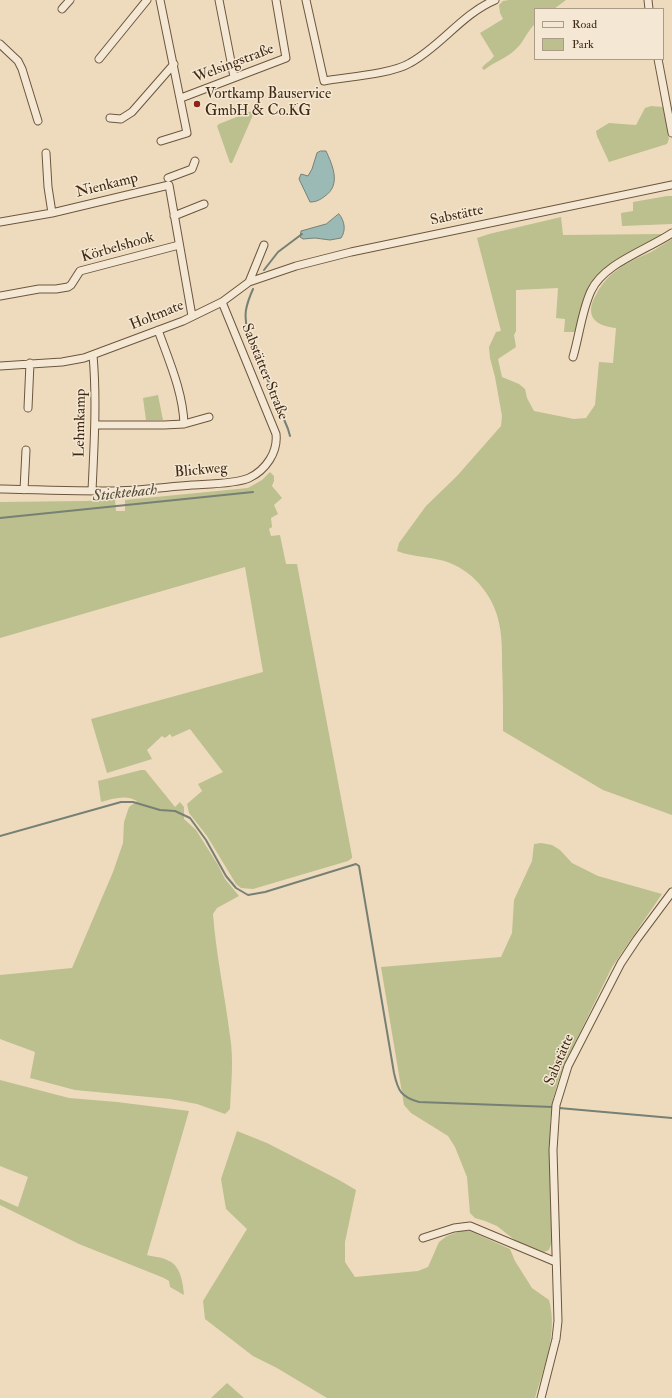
<!DOCTYPE html>
<meta charset="utf-8">
<style>
body{margin:0}
#map{position:relative;width:672px;height:1398px;overflow:hidden;background:#eedbbd;font-family:"IM FELL Double Pica",serif}
canvas{display:block}
.legend{position:absolute;left:534px;top:8px;width:130px;height:52px;box-sizing:border-box;background:#f4e8d4;border:1px solid #ac9c87;margin:0;padding:5px 7px;list-style:none;font-size:12px;color:#412a14}
.legend li{display:flex;align-items:center;gap:8px;height:20px}
.legend b{width:20px;border:1px solid #ac9c87}
</style>
<div id="map">
<canvas width="672" height="1398"></canvas>
<ul class="legend">
<li><b style="height:5px;background:#f4e8d4"></b>Road</li>
<li><b style="height:11px;background:#bcbf8e"></b>Park</li>
</ul>
</div>
<script>
const context = document.querySelector('canvas').getContext('2d');
context.lineJoin = 'round';
function fillPath(path, color) {
  context.fillStyle = color;
  context.fill(path, 'evenodd');
}
function stroke(path, color, width, dash) {
  context.strokeStyle = color;
  context.lineWidth = width;
  context.lineCap = dash ? 'butt' : 'round';
  context.setLineDash(dash || []);
  context.stroke(path);
}
function label(font, color, halo, rows, align = 'center') {
  context.font = font + ' "IM FELL Double Pica",serif';
  context.lineWidth = 3;
  context.setLineDash([]);
  context.textBaseline = 'middle';
  context.strokeStyle = halo;
  context.fillStyle = color;
  for (const [text, x, y, turn = 0] of rows) {
    context.save();
    context.translate(x, y);
    context.rotate((+turn || 0) * Math.PI / 180);
    context.textAlign = isNaN(turn) ? turn : align;
    if (halo) context.strokeText(text, 0, 0);
    context.fillText(text, 0, 0);
    context.restore();
  }
}
fillPath(new Path2D(`
 M509,0H566L554,9H535V24C527,31 524,42 516,49C507,58 494,62 484,70L482,68C485,63 491,61 494,56L480,33L503,19L500,13L499,5L503,1Z
 M651,106L663,107L669,139L667,144L609,162L597,136L596,131L609,123L636,125L645,108Z
 M252,111L253,115L232,163H230L217,126L219,124Z
 M667,196H672V224L622,226L621,213L633,211V202Z
 M561,217L563,235L665,234C642,248 613,256 595,278C586,288 580,318 576,332H564L565,319L556,318L558,288L516,290V331L514,335L516,347L498,359L502,377L519,384L525,389L527,398L534,411L574,419L586,418L595,405L599,362L613,363L616,328C605,327 591,323 591,310C591,304 593,300 596,295C607,272 628,262 651,252C658,248 665,243 672,239V815L603,790L503,731C503,709 503,687 502,664C502,652 502,639 500,628C496,600 477,574 450,563C433,556 414,558 397,551L399,543L426,506L457,476L501,426L502,416L495,377L490,358L489,347L496,332L501,331L477,238L489,234Z
 M158,395L163,420H146L143,398Z
 M270,472L274,476V481L272,486L282,498L274,505L278,514L271,518L272,527L269,529L271,536L280,535L286,564H297L352,856V858L348,861L253,889L241,888L236,884L207,836L189,813L187,804L202,791L198,784L223,772L190,729L172,737L170,734L165,738L162,736L147,750L152,759L107,773L91,719L263,672L245,567L0,638V502L86,501L115,499L116,511H125V500L248,488L262,480Z
 M141,770H145L175,807L180,802L184,807V819L196,830L218,865L225,879L239,896L217,908L213,914C216,955 225,995 230,1036C234,1060 231,1085 230,1109L225,1114L197,1104L170,1099L75,1090L30,1078L35,1052L0,1039V975L72,968L113,872L123,843L124,822L129,807L137,801C126,794 112,799 101,802L98,781Z
 M541,843L552,845L560,850L572,863L598,876L662,894L612,967L564,1065L557,1085L553,1099L550,1123V1179L553,1238L549,1250L544,1252L516,1241L497,1226L485,1221L475,1218L470,1213L467,1177L455,1147L448,1136L411,1113L404,1105L381,967L501,957L512,933L514,900L532,861L534,844Z
 M0,1080L69,1098L117,1102L189,1111L147,1255C154,1257 163,1257 169,1261C181,1266 183,1284 184,1295L170,1287L169,1281L164,1278L79,1244L0,1205V1199L18,1207L28,1177L0,1166Z
 M237,1131L267,1143L339,1180L356,1190L345,1242V1262L355,1277L418,1271L428,1267L439,1242L447,1236L461,1231H470L510,1249L515,1261L532,1288L549,1300C558,1332 544,1367 535,1398H327L277,1368L253,1356L205,1319L203,1301L247,1229L226,1209L221,1179Z
 M227,1383L244,1398H211Z`), '#bcbf8e');
const water = new Path2D(`
 M321,151H326C333,166 341,185 325,196C320,200 316,202 310,202L299,179L301,174L308,176L312,169L317,153Z
 M339,214C345,221 346,231 341,238L330,240L315,238L303,239L300,237L301,231L326,224Z`);
fillPath(water, '#9bbab6');
stroke(water, '#778075', 1);
stroke(new Path2D(`
 M264,270L278,252L302,234
 M253,289C246,305 243,315 248,332L288,429L290,436
 M0,518L253,492
 M0,836L121,802H133L160,810L175,811L190,818L206,840L226,876L236,888L248,895L265,892L356,864L359,866L394,1073C398,1091 401,1097 419,1102L553,1107
 M559,1108L672,1118`), '#778075', 2);
const minor = new Path2D(`
 M160,0L187,133L161,141
 M219,0L234,77
 M306,0L324,81C346,77 392,74 410,63C441,46 462,14 495,0
 M648,0L649,9
 M62,9L70,0
 M0,44L18,61L22,69L38,121
 M99,59L147,0
 M658,59L672,133
 M181,98L286,58L276,0
 M110,118L121,119L132,112L174,64
 M168,178L192,169L195,161
 M52,213L169,185L192,316
 M174,216L204,204
 M0,222L52,213L48,187L46,153
 M249,282L296,266L351,252L672,185
 M0,296L39,289H56L68,287L71,285L80,271L179,245
 M158,330C169,361 183,392 184,424
 M573,357C579,337 582,310 591,291C604,263 647,250 672,233
 M0,366L62,362L84,358L183,321L222,302L249,282L264,245
 M28,408L30,363
 M95,425H164L184,424L209,417
 M0,489C37,490 73,491 110,491C137,491 165,487 192,485C207,484 236,484 249,478C266,470 278,452 276,434L222,302
 M24,490L26,450
 M92,491C94,446 97,401 93,355
 M423,1238L454,1228L470,1226L556,1262
 M541,1398L556,1339L558,1321L553,1150L556,1105L568,1066L621,963L637,939L672,892`);
stroke(minor, '#6c563e', 9);
stroke(minor, '#f4e8d4', 7);
for (const [x, y, r, color] of [
 [197,104,4,"#8f2418"]
]) {
  const dot = new Path2D();
  dot.arc(x, y, r, 0, 2 * Math.PI);
  context.fillStyle = color;
  context.fill(dot);
  stroke(dot, '#f4e8d4', 1.5);
}
label('15px', '#412a14', '#f4e8d4', [
 ["Welsingstraße",234,64,-21],
 ["Nienkamp",107,186,-14],
 ["Sabstätte",457,216,-12],
 ["Körbelshook",118,248,-16],
 ["Holtmate",157,316,-22],
 ["Sabstätter Straße",264,372,68],
 ["Lehmkamp",81,423,-89],
 ["Blickweg",201,471,-5],
 ["Sabstätte",560,1060,-67]
]);
label('15px', '#412a14', '#f4e8d4', [
 ["Vortkamp Bauservice",205,95],
 ["GmbH & Co.KG",205,112]
], 'left');
label('italic 16px', '#584e3c', '#f4e8d4', [
 ["Sticktebach",125,494,-6]
]);
</script>
